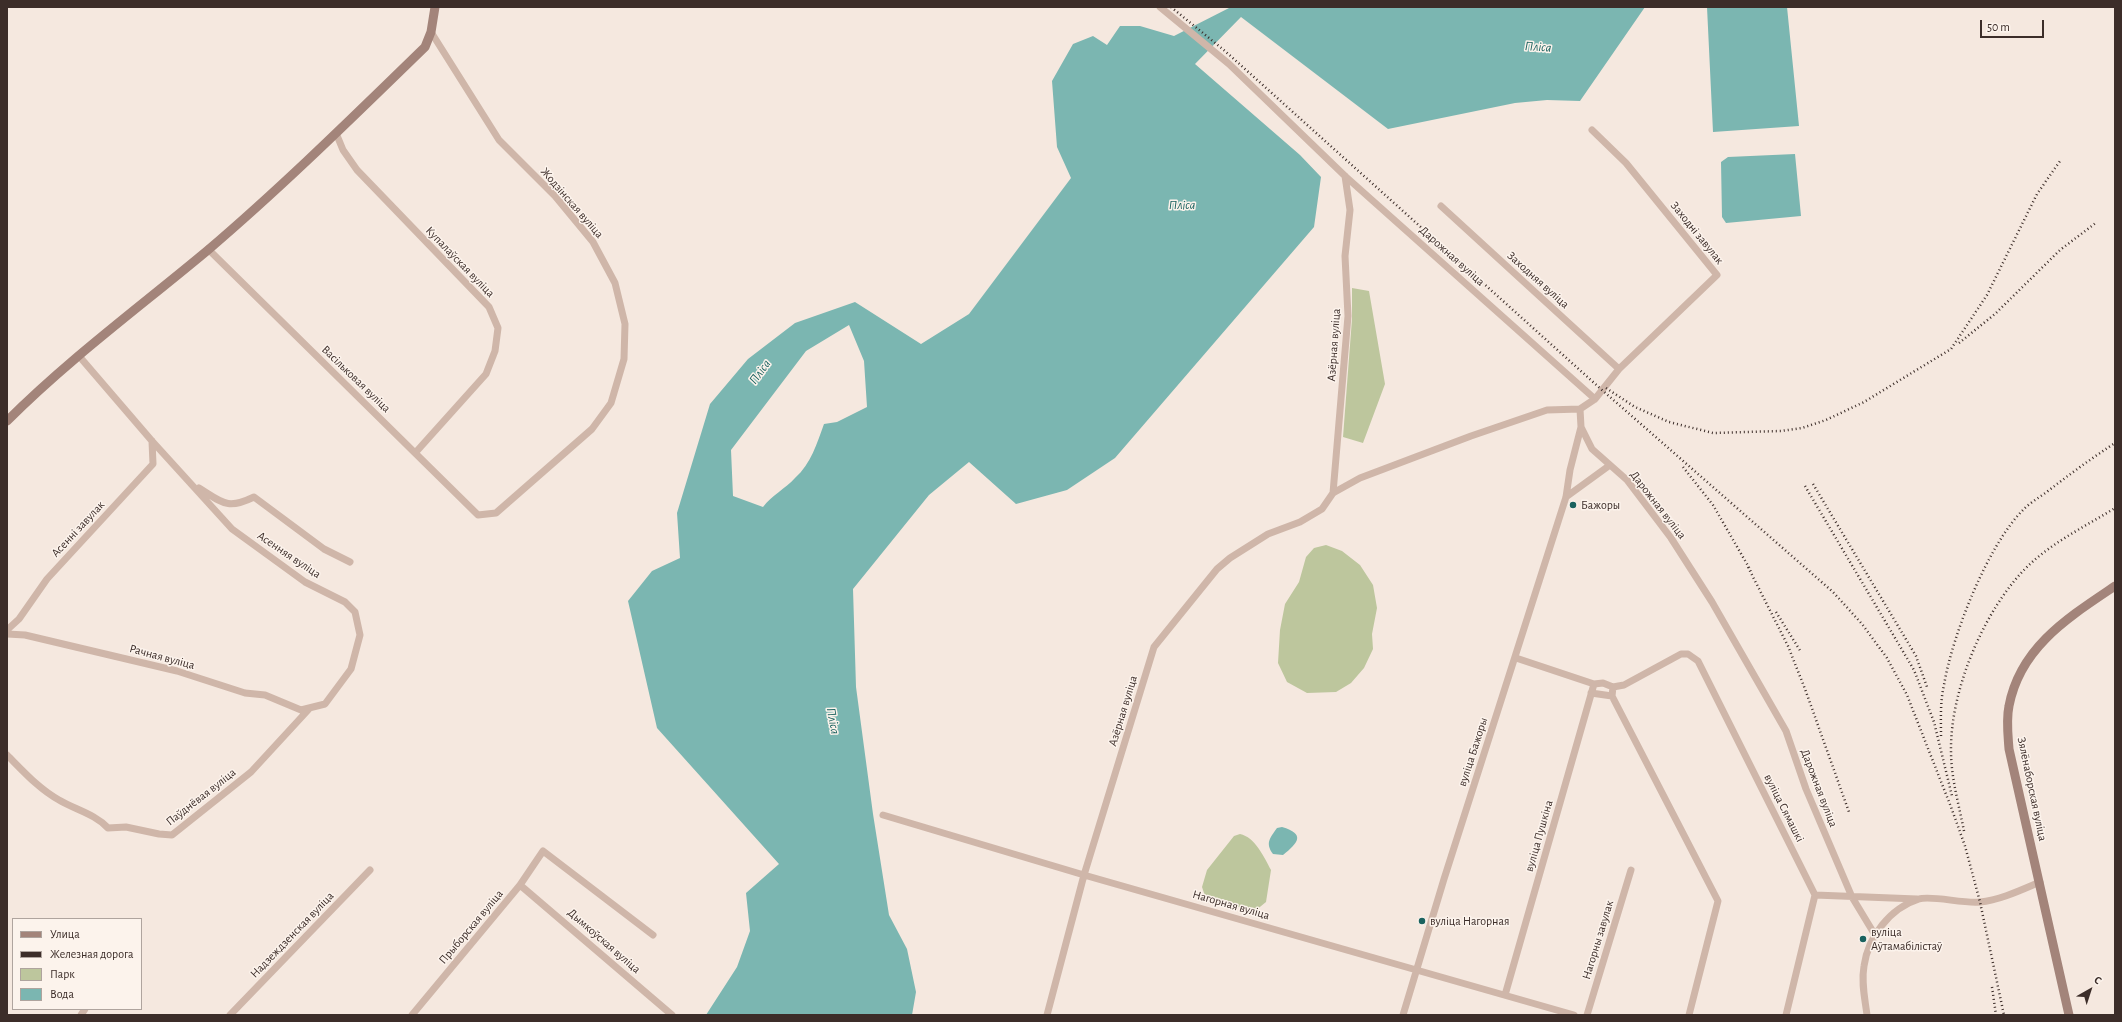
<!DOCTYPE html>
<meta charset="utf-8">
<style>
body{margin:0}
#map{position:relative;width:2122px;height:1022px;overflow:hidden;background:#f5e8df;font-family:"Alegreya Sans",sans-serif}
canvas{display:block}
.frame{position:absolute;inset:0;border:8px solid #3c2d29;pointer-events:none}
.legend{position:absolute;left:12px;top:918px;width:130px;height:92px;box-sizing:border-box;background:#fcf3ec;border:1px solid #afa49e;margin:0;padding:5px 7px;list-style:none;font-size:12px;color:#3c2d29}
.legend li{display:flex;align-items:center;gap:8px;height:20px}
.legend b{width:20px;border:1px solid #afa49e}
.north{position:absolute;left:2070px;top:970px;width:40px;height:40px;-webkit-text-stroke:3px #fcf3ec;paint-order:stroke;rotate:39deg;font-size:11px;font-weight:700;line-height:16px;text-align:center;color:#3c2d29}
.north::after{content:'';display:block;margin:auto;width:14px;height:18px;background:#3c2d29;clip-path:polygon(50% 0,100% 100%,50% 72%,0 100%)}
.scale{position:absolute;left:1980px;top:20px;width:64px;height:18px;box-sizing:border-box;border:2px solid #3c2d29;border-top:0;padding-left:5px;font-size:12px;line-height:14px;white-space:nowrap;color:#3c2d29;-webkit-text-stroke:3px #fcf3ec;paint-order:stroke}
</style>
<div id="map">
<canvas width="2122" height="1022"></canvas>
<div class="frame"></div>
<ul class="legend">
<li><b style="height:5px;background:#a3847a"></b>Улица</li>
<li><b style="height:5px;background:#3c2d29"></b>Железная дорога</li>
<li><b style="height:11px;background:#bdc69d"></b>Парк</li>
<li><b style="height:11px;background:#7bb6b1"></b>Вода</li>
</ul>
<div class="north">С</div>
<div class="scale">50 m</div>
</div>
<script>
const context = document.querySelector('canvas').getContext('2d');
context.lineJoin = 'round';
function fillPath(path, color) {
  context.fillStyle = color;
  context.fill(path, 'evenodd');
}
function stroke(path, color, width, dash) {
  context.strokeStyle = color;
  context.lineWidth = width;
  context.lineCap = dash ? 'butt' : 'round';
  context.setLineDash(dash || []);
  context.stroke(path);
}
function label(font, color, halo, rows, align = 'center') {
  context.font = font + ' "Alegreya Sans",sans-serif';
  context.lineWidth = 3;
  context.setLineDash([]);
  context.textBaseline = 'middle';
  context.strokeStyle = halo;
  context.fillStyle = color;
  for (const [text, x, y, turn = 0] of rows) {
    context.save();
    context.translate(x, y);
    context.rotate((+turn || 0) * Math.PI / 180);
    context.textAlign = isNaN(turn) ? turn : align;
    if (halo) context.strokeText(text, 0, 0);
    context.fillText(text, 0, 0);
    context.restore();
  }
}
fillPath(new Path2D(`
 M1352,288L1369,291L1385,384L1363,443L1343,437L1352,319Z
 M1326,545L1342,551L1360,565L1373,585L1377,608L1372,634L1373,649L1364,668L1351,683L1336,692L1307,693L1287,682L1278,663L1280,630L1285,604L1299,582L1306,557L1314,548Z
 M1240,834C1255,837 1264,857 1271,870L1266,902L1255,911L1206,899L1202,887L1207,870L1234,836Z`), '#bdc69d');
fillPath(new Path2D(`
 M1231,7H1645L1580,101L1547,100L1515,103L1388,129L1241,17L1195,64L1300,155L1321,177L1314,227L1115,458L1067,490L1016,504L969,462L929,495L853,589L856,687L873,814L889,915L907,949L916,992L912,1015H706L737,967L750,931L746,893L779,864L657,728L628,601L652,571L680,558L677,513L710,404L748,359L795,323L855,302L921,344L969,314L1071,178L1057,147L1052,81L1073,44L1093,36L1107,45L1120,26H1140L1174,36ZM849,325L864,361L867,407L837,422L824,424C817,443 811,464 795,478C785,489 772,495 763,507L733,496L731,450L806,351Z
 M1707,7H1787L1799,126L1713,132Z
 M1795,154L1801,216L1726,223L1722,217L1721,162L1728,157Z
 M1282,827C1306,834 1298,843 1283,855L1273,854C1265,843 1270,838 1277,828Z`), '#7bb6b1');
stroke(new Path2D(`
 M1160,7L1229,64L1345,176L1595,399L1580,409L1581,427L1592,449L1627,480L1671,538L1712,602L1786,731L1806,789L1852,897L1875,935
 M1592,130L1626,163L1717,275L1619,369L1595,399
 M336,133L343,150L357,170L489,307L498,328L495,351L486,374L416,452
 M1441,206L1619,369
 M208,249L478,515L496,513L592,429L611,403L624,359L625,324L615,283L593,242L555,196L499,140L431,32
 M199,488C223,503 227,510 254,497L324,549L350,562
 M1333,493L1348,316L1345,256L1350,210L1345,176
 M1566,497L1610,465
 M7,630L19,619L47,579L153,464L152,441
 M7,634L25,635L177,671L245,693L265,695L301,710L325,704L351,669L360,635L355,612L345,602L305,582L232,529L152,441L79,356
 M1516,658L1594,684L1603,683L1613,687L1624,685L1681,654H1688L1698,661L1815,895L1786,1015
 M1613,687L1612,696L1718,901L1689,1015
 M1591,693L1612,696
 M7,755C23,771 39,789 59,800C76,810 95,814 108,828L126,827L159,834L172,835L251,772L309,709
 M883,815L1084,875L1574,1015
 M520,885L672,1015
 M1815,895L1917,899
 M1505,995L1594,684
 M81,1015L85,1009
 M230,1015L370,870
 M412,1015L520,885L543,851L653,935
 M1047,1015L1084,875L1154,647L1217,569L1230,558L1268,534L1300,522L1322,509L1333,493L1360,478L1471,436L1547,410L1580,409
 M1403,1015L1444,879L1566,497L1570,470L1581,427
 M1587,1015L1631,870
 M1867,1015C1865,999 1861,983 1864,966C1868,937 1890,908 1919,899C1931,895 1964,904 1980,902C2000,900 2021,890 2040,882`), '#cfb6a9', 7);
stroke(new Path2D(`
 M7,421C69,359 141,306 208,250C283,186 354,116 425,47L431,32L435,7
 M2069,1015L2009,749C2008,735 2006,720 2009,706C2020,647 2069,617 2115,586`), '#a3847a', 9);
stroke(new Path2D(`
 M1171,7L1225,51L1602,390L1833,592L1862,624L1887,658L1907,695L1951,807L1965,846L1980,902L2004,1015
 M1959,343L1995,314L2060,250L2097,222
 M1606,388L1635,407L1669,422L1713,433L1781,431L1802,428L1826,420L1864,402L1951,349L1987,295L2037,194L2060,161
 M1683,467L1713,505L1751,571
 M1813,484L1916,656L1927,687
 M1805,486L1914,670L1934,722L1952,796
 M1748,567L1788,646L1805,689L1849,812
 M1776,612L1801,652
 M1941,736C1941,719 1940,702 1944,685C1952,636 1988,544 2024,509C2031,502 2040,497 2048,491C2070,474 2092,458 2115,443
 M1964,831C1959,805 1951,778 1951,751C1950,690 1985,607 2029,565C2053,542 2086,526 2115,508
 M1992,987L1996,1015`), '#3c2d29', 2.5, [1, 3]);
for (const [x, y, r, color] of [
 [1573,505,4,"#1a625f"],
 [1422,921,4,"#1a625f"],
 [1863,939,4,"#1a625f"]
]) {
  const dot = new Path2D();
  dot.arc(x, y, r, 0, 2 * Math.PI);
  context.fillStyle = color;
  context.fill(dot);
  stroke(dot, '#fcf3ec', 1.5);
}
label('12px', '#3c2d29', '#fcf3ec', [
 ["Жодзінская вуліца",572,203,49],
 ["Заходні завулак",1697,233,51],
 ["Дарожная вуліца",1452,256,42],
 ["Купалаўская вуліца",460,262,46],
 ["Заходняя вуліца",1538,280,42],
 ["Азёрная вуліца",1334,345,-86],
 ["Васільковая вуліца",356,379,44],
 ["Дарожная вуліца",1658,505,52],
 ["Асенні завулак",78,529,-47],
 ["Асенняя вуліца",289,555,34],
 ["Рачная вуліца",162,657,15],
 ["Азёрная вуліца",1123,711,-73],
 ["вуліца Бажоры",1473,752,-72],
 ["Дарожная вуліца",1819,788,69],
 ["Зялёнаборская вуліца",2032,789,78],
 ["Паўднёвая вуліца",201,797,-38],
 ["вуліца Сямашкі",1784,808,63],
 ["вуліца Пушкіна",1539,836,-74],
 ["Нагорная вуліца",1231,905,16],
 ["Прыборская вуліца",471,927,-50],
 ["Надзеждзенская вуліца",292,935,-46],
 ["Нагорны завулак",1598,940,-73],
 ["Дымкоўская вуліца",604,941,41]
]);
label('12px', '#3c2d29', '#fcf3ec', [
 ["Бажоры",1581,505],
 ["вуліца Нагорная",1430,921],
 ["вуліца",1871,932],
 ["Аўтамабілістаў",1871,946]
], 'left');
label('italic 13px', '#1a625f', '#fcf3ec', [
 ["Пліса",1538,47,4],
 ["Пліса",1182,205],
 ["Пліса",760,372,-54],
 ["Пліса",833,721,80]
]);
</script>
